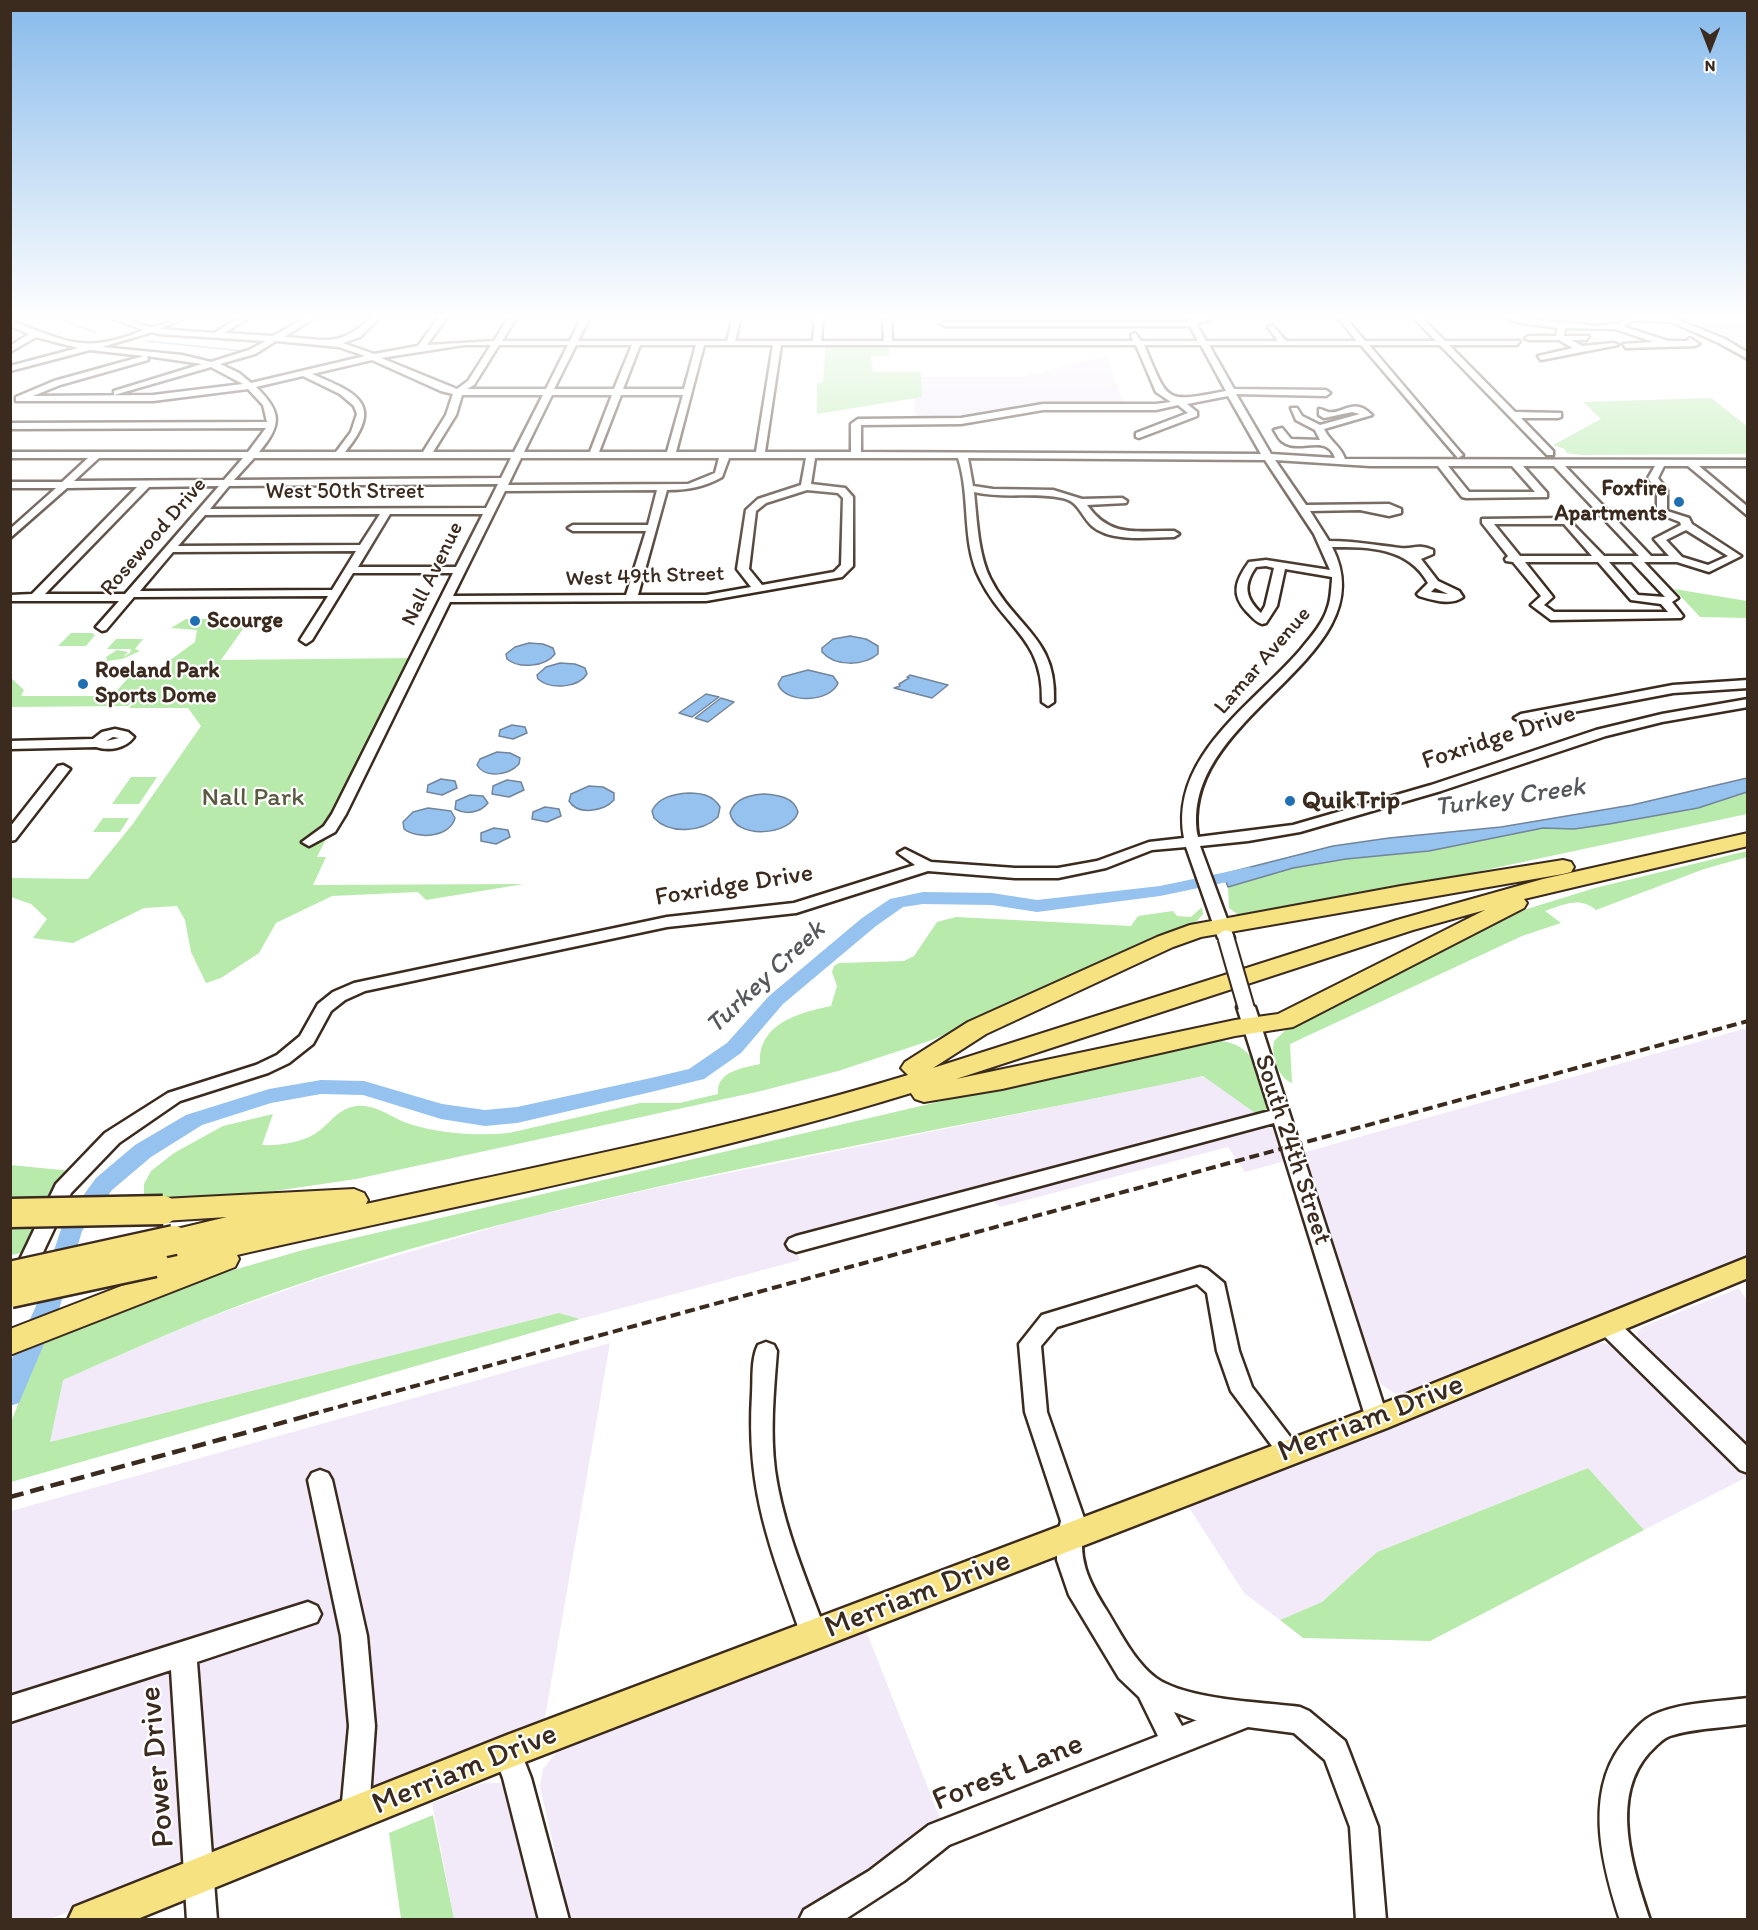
<!DOCTYPE html>
<style>
body{margin:0}
#map{position:relative;width:1758px;height:1930px;overflow:hidden;background:#fff;font-family:Itim,sans-serif}
canvas{display:block}
.frame{position:absolute;inset:0;border:12px solid #3b2a1e;pointer-events:none}
.north{position:absolute;left:1680px;top:18px;width:60px;height:60px;-webkit-text-stroke:4px #fff;paint-order:stroke;rotate:180deg;font-size:16px;font-weight:700;line-height:24px;text-align:center;color:#3b2a1e}
.north::after{content:'';display:block;margin:auto;width:21px;height:27px;background:#3b2a1e;clip-path:polygon(50% 0,100% 100%,50% 72%,0 100%)}
</style>
<div id="map">
<canvas width="1758" height="1930"></canvas>
<div class="frame"></div>
<div class="north">N</div>
</div>
<script>
const context = document.querySelector('canvas').getContext('2d');
context.lineJoin = 'round';
function fillPath(path, color) {
  context.fillStyle = color;
  context.fill(path, 'evenodd');
}
function stroke(path, color, width, dash) {
  context.strokeStyle = color;
  context.lineWidth = width;
  context.lineCap = dash ? 'butt' : 'round';
  context.setLineDash(dash || []);
  context.stroke(path);
}
function label(font, color, halo, rows, align = 'center') {
  context.font = font + ' Itim,sans-serif';
  context.lineWidth = 4.5;
  context.setLineDash([]);
  context.textBaseline = 'middle';
  context.strokeStyle = halo;
  context.fillStyle = color;
  for (const [text, x, y, turn = 0] of rows) {
    context.save();
    context.translate(x, y);
    context.rotate((+turn || 0) * Math.PI / 180);
    context.textAlign = isNaN(turn) ? turn : align;
    if (halo) context.strokeText(text, 0, 0);
    context.fillText(text, 0, 0);
    context.restore();
  }
}
fillPath(new Path2D(`
 M1672,317H1747V353L1719,337Z
 M1106,356L1125,406H1042L961,420L916,421L914,398L922,397L921,377H1022Z
 M1747,1028V1262L1405,1394H1396L1382,1385L1361,1345L1302,1153Z
 M1204,1076L1258,1115L791,1240L800,1260L626,1307L580,1319L559,1313L50,1442L62,1380L201,1320L320,1278L522,1219L655,1188Z
 M1263,1126L1277,1130L1289,1160L1245,1172L1228,1147L1000,1207L990,1198Z
 M1739,1288L1748,1302L1747,1453L1641,1346L1637,1333L1642,1327Z
 M610,1343L543,1729L50,1919L11,1920V1511Z
 M1598,1343L1613,1344L1626,1351L1747,1473V1477L1644,1530L1588,1468L1377,1552L1322,1602L1280,1620L1244,1593L1186,1503Z
 M865,1628L943,1826L901,1858L794,1919H570L540,1786L543,1769L556,1753Z
 M484,1783H502L509,1788L544,1919H454L432,1803Z`), '#f2eaf8');
fillPath(new Path2D(`
 M826,344H889V356H871L873,372H921L922,397L817,414V384L823,382Z
 M1711,398L1747,426V454L1581,455L1566,453L1565,449L1553,445L1601,419L1583,402Z
 M1674,589L1747,601V618L1700,617Z
 M186,619H250L221,660L416,658L317,857H326L313,885L524,884L426,900L418,892L332,896L276,923L259,953L221,978L206,983L191,952L185,920L177,906L144,908L73,943L33,938L47,919L31,904L11,897V878L88,879L132,825L201,726L188,708H129L143,691L128,706L11,707V678L24,690L21,696H112L129,677H155L169,661L195,642L197,630L171,628Z
 M71,633H92L95,635L86,646H58Z
 M116,639H143L135,649L140,651L122,659L107,661L106,657L117,650L128,652L123,657L130,653L131,649H107Z
 M131,777H157L139,804H112Z
 M1747,792V814L1476,872L1247,916H1240L1229,908L1228,887L1293,868L1346,859L1429,851L1543,828L1609,824L1698,808Z
 M103,818H129L120,832H93Z
 M1747,851V857L1704,869L1596,910C1580,896 1563,905 1545,911L1561,923L1522,936L1290,1044L1292,1083C1278,1078 1271,1055 1274,1041L1287,1029L1496,922L1527,909L1595,888Z
 M1202,907L1203,914L1197,921L932,1040L838,1071L761,1091L356,1179L234,1197L144,1203V1184L151,1171L174,1153L223,1126L273,1114L262,1145C280,1146 305,1142 319,1131C332,1121 339,1108 357,1106C377,1104 394,1120 413,1125C443,1134 478,1136 509,1133L640,1103H679L718,1094C716,1071 743,1068 760,1064C758,1023 799,1013 831,1006L837,986L832,972L834,966L839,963L904,961L914,956L937,922L956,917L1131,926L1138,916L1173,911L1177,916L1191,917Z
 M1204,1040C1256,1039 1257,1066 1268,1108L1258,1115L1203,1076C977,1124 747,1162 522,1219C414,1246 303,1279 199,1321C153,1340 108,1360 63,1380L50,1442L559,1313L580,1319L11,1482V1422L45,1337L199,1280L303,1250Z
 M10,1165L72,1171L46,1206L11,1205Z
 M11,1220L38,1221L21,1253L11,1255Z
 M1588,1468L1644,1530L1430,1641L1303,1638L1280,1620L1322,1602L1377,1552Z
 M433,1815L454,1919H401L389,1833Z`), '#b7eaab');
const water = new Path2D(`
 M850,636L866,639L878,646V654C864,666 835,667 822,652V648L833,639Z
 M529,643L543,644L553,648L555,654C545,667 519,669 507,659L506,654L515,647Z
 M560,663L575,664L585,668L587,674C578,688 551,690 538,679L537,675L546,667Z
 M808,670L833,676L838,683C830,703 785,704 778,684L782,677Z
 M910,675L948,685L932,698L894,688L900,686L899,684L909,678L907,677Z
 M706,694L719,697L692,717L679,713Z
 M721,698L734,702L708,722L695,718Z
 M512,725L525,727L527,733L513,739L499,736L500,730Z
 M497,752L510,753L520,758L519,764C509,775 485,779 477,765L480,759Z
 M1747,778V792L1698,808L1609,824L1574,829L1543,828L1429,851L1346,859L1293,868L1228,887L1223,874L1333,846L1389,838L1501,827L1632,805Z
 M441,779L455,781L457,788L442,795L427,792L428,785Z
 M507,780L521,782L524,790L509,797L492,794L493,786Z
 M589,786L603,787L614,793V800C604,811 578,816 569,801L571,794Z
 M689,793C701,793 713,795 720,807L718,817C702,832 670,835 654,818L652,811C658,797 674,794 689,793Z
 M764,794C778,795 794,797 798,812C791,836 735,840 730,813C735,798 750,795 764,794Z
 M470,795L483,796L488,803C480,813 466,815 455,809L456,801Z
 M545,807L559,809L561,816L547,822L532,819L533,812Z
 M428,808L451,811L455,818C450,837 418,840 404,829L403,822L413,812Z
 M494,828L508,830L510,837L496,844L481,841V833Z`);
fillPath(water, '#96c2ef');
stroke(water, '#72859b', 1.5);
stroke(new Path2D(`
 M54,317L97,333
 M146,341L243,351`), '#72859b', 1.5);
fillPath(new Path2D(`
 M1250,867L1259,872L1256,876L1160,896L1037,912L992,905L923,904L903,907L876,926L783,1004L741,1053L704,1079L651,1092L517,1123L485,1126L441,1119L363,1095L321,1094L271,1103L202,1125L151,1157L112,1190L82,1231L60,1306L19,1403L10,1406V1363L36,1306L63,1223L96,1178L135,1145L186,1115L269,1089L321,1080L364,1081L442,1104L485,1110L517,1107L651,1078L689,1069L727,1043L769,996L862,918L890,899L923,892L992,893L1037,900L1160,886Z`), '#96c2ef');
const minor = new Path2D(`
 M108,317C123,315 135,325 150,327C162,327 174,317 187,317L159,329L214,333L241,317H250L224,333L273,336L307,317H316L284,337C327,339 337,349 372,317H380L360,337L343,343L374,354L418,346L439,317H447L427,345L494,341L509,317H517L502,341H570L582,317H590L578,341H727L733,317H741L735,341H813L815,317H823L821,341H884L883,317H891L892,341H1133L1131,335L1135,333L1141,341H1198L1190,326H945L941,324L945,322H1188L1185,317H1222L1196,323L1206,341H1278L1268,327L1272,325L1286,341H1357L1337,317H1345L1365,341H1436L1413,317H1421L1445,341H1520L1517,345H1449L1515,412L1561,413V417L1558,418H1521L1553,451V455H1547L1440,345H1369L1461,453L1463,455L1458,458L1361,345H1209L1234,389L1326,390L1330,393L1326,396L1236,394L1271,454L1335,458C1327,433 1299,454 1283,442C1279,440 1277,434 1274,430L1282,428L1291,439L1320,440L1315,430L1296,420L1291,408H1297L1302,416L1320,425L1360,414L1352,412L1324,418L1319,415V409C1322,409 1324,411 1328,412C1343,415 1353,396 1372,415L1324,429C1330,442 1341,446 1345,459L1748,460V466H1699L1748,507V516L1688,466H1664L1658,478L1667,490V511L1689,518L1692,524L1741,556L1709,572L1677,562H1644L1678,598L1672,602L1683,616L1681,618L1551,620L1531,605L1541,596L1513,562L1506,561L1505,559L1508,556L1482,523V519L1567,518L1604,556H1639L1554,466H1523L1547,493V497L1466,498L1462,497L1438,466H1370L1275,460L1306,505L1389,504L1401,509V513L1389,516L1360,510L1310,511L1329,541C1356,541 1374,545 1400,548C1414,550 1416,543 1433,550V554L1421,559L1438,581L1459,591L1463,597C1451,606 1432,600 1419,596L1417,594L1428,583C1408,547 1369,547 1332,547C1390,659 1176,715 1198,837L1293,825L1431,785L1596,730L1662,714L1748,699V707L1662,722L1606,736L1441,791L1300,832L1248,841L1200,846L1234,938L1226,943L1218,938L1186,847L1152,850L1106,868L1058,878H1015L928,871L796,913L667,927L365,991L345,1000L331,1011L313,1044L289,1063L268,1073L180,1101L119,1143L71,1193L29,1282L22,1284L15,1282L12,1276L56,1184L105,1133L168,1093L256,1065L277,1055L300,1036L318,1004L333,992L354,983L667,917L794,903L915,865L898,853L905,849L931,862L1015,868H1058L1097,861L1149,842L1184,838C1169,756 1254,704 1301,649C1311,637 1324,622 1328,607C1331,599 1331,589 1332,580V577L1285,569L1277,606L1266,623L1262,624C1256,622 1252,617 1247,612C1230,594 1236,580 1249,562L1266,560L1330,570L1314,534L1265,460L968,458L973,486L993,489L1053,490L1082,499L1122,498L1127,501L1126,503L1087,505C1111,539 1137,530 1174,531L1179,534L1174,537C1150,537 1112,543 1092,526C1081,516 1079,501 1062,498C1033,492 1003,499 974,492C977,520 978,553 990,578C1015,628 1057,637 1054,702L1048,706L1042,702C1044,638 1004,628 980,579C961,542 971,497 958,458H815L811,484L845,488L853,497V566L842,577L706,601L450,602L346,814L335,832L309,846L302,842L324,826L332,814L453,573H353L312,640L306,644L300,640L328,596L134,597L106,630L102,631L96,627L119,601H10V595L32,594L137,487L67,488L10,538V529L56,488H10V482H62L88,458H10V452H248L266,428L10,429V423L267,422L263,405L248,389L153,401H16V397L54,381L144,356L90,350L10,371V366L78,348L36,337L10,352V346L29,334L10,326V321C68,341 83,355 144,330ZM152,332L159,334L266,341L249,350L211,362L182,355L102,347ZM276,341L339,347L365,356L251,383L239,373L220,364L255,354ZM464,345H491L468,381L457,389L381,358ZM499,345H568L546,389H467L474,385ZM576,345H632L614,389H554ZM640,345H696L684,389H623ZM704,345H773L756,452H676ZM781,345H1136L1156,392L1171,402L1156,404H1043L961,418L858,419L851,424V452H765ZM1144,345H1201L1226,391C1163,403 1169,403 1144,345ZM147,356L202,364L114,391V395L211,367L243,384L153,395L33,396L60,385L148,360ZM372,360L441,391L453,394L446,415L423,452H345C385,404 357,393 312,374ZM303,376L340,394L354,406L357,414L351,432L336,452H259C282,425 282,412 256,387ZM462,395H543L514,452H433L456,415ZM552,395H612L590,452H524ZM621,395H683L667,452H599ZM1228,396L1261,454L861,452V425L961,424L1043,410H1156L1178,405L1188,413L1136,433V437L1139,438L1197,416V412L1187,404ZM99,458H243L224,480L74,481ZM254,458H511L501,478L234,480ZM521,458H719L715,473L688,484L508,485ZM729,458H806L801,485L758,499L746,510L737,569L751,587L706,595H638L667,490C688,490 704,487 722,477ZM1448,466H1512L1535,492H1469ZM1565,466H1655L1648,478L1657,490V513L1680,522L1681,525L1654,539L1669,556H1651ZM498,484L486,508L210,509L229,486ZM219,486L125,594H45L149,487ZM657,490L648,525H573L568,528L573,531H646L626,595L453,596L505,491ZM807,490L838,493L843,498L841,565L834,572L762,585L749,569L756,511L766,503ZM380,514L360,545L178,546L205,515ZM390,514H483L456,567H358ZM1494,524H1564L1592,556H1520ZM1686,530L1728,556L1708,565L1682,557L1666,540ZM356,551L332,590L140,591L173,552ZM1525,562H1598L1631,600L1661,604L1668,612H1554L1544,605L1553,597ZM1609,562H1632L1665,597L1638,595ZM1266,566L1274,568L1265,606L1261,613C1245,598 1243,585 1256,567ZM1435,588L1448,594L1431,592Z
 M1503,317L1599,326L1619,324L1628,317H1671L1725,339L1748,353V359L1719,343L1672,322L1633,320L1624,327L1668,341H1687L1690,338L1699,344L1695,346L1626,348L1623,344L1654,342L1615,329L1565,328L1564,336H1589L1586,340H1571L1582,346L1614,343L1618,345L1541,360L1538,356L1573,348L1559,340H1529L1525,338L1529,336H1556L1558,328L1516,322Z
 M1748,680V688L1673,693L1521,722L1514,718L1521,714L1673,685Z
 M115,729L128,732L134,737C125,749 109,751 96,747L10,749V741L93,739L102,732ZM113,737L119,738L106,741Z
 M63,765L70,769L15,840L10,841V827L58,766Z
 M1246,1002L1255,1007L1388,1419L1385,1426L1377,1429L1369,1426L1366,1419L1274,1123L796,1252L789,1249L786,1244L789,1239L796,1236L1270,1111L1237,1007Z
 M1200,1267L1207,1269L1224,1283L1239,1351L1252,1387L1301,1451L1297,1458L1289,1461L1281,1458L1231,1391L1217,1351L1207,1293L1197,1284L1057,1327L1041,1346L1047,1412L1085,1521C1076,1557 1088,1581 1107,1611C1121,1634 1134,1661 1156,1678C1187,1700 1261,1702 1300,1707L1309,1711L1345,1741L1349,1751L1378,1827L1386,1920H1356L1350,1827L1325,1760L1294,1733L1248,1727L949,1845L904,1881L844,1920H799L804,1910L869,1871L929,1825L1158,1736L1139,1697L1119,1678L1069,1595L1057,1560V1537L1061,1521L1025,1412L1019,1344L1042,1315ZM1174,1712L1195,1720H1197L1182,1726Z
 M1607,1316L1615,1319L1748,1447V1473L1740,1470L1599,1331L1596,1325L1599,1319Z
 M766,1342L774,1345L777,1351C774,1390 770,1431 775,1470C783,1527 807,1581 827,1635L823,1644L814,1647L805,1644L801,1635C770,1547 746,1491 752,1394C753,1379 751,1359 758,1345Z
 M320,1470L328,1473L332,1480L367,1636L375,1726L369,1813L365,1823L355,1827L345,1823L341,1813L349,1726L341,1636L308,1480L312,1473Z
 M308,1602L317,1606L321,1614L317,1622L197,1662L217,1920H187L171,1670L10,1722V1696Z
 M1748,1698V1724C1723,1728 1694,1728 1670,1736C1662,1739 1655,1747 1649,1753C1609,1798 1633,1869 1650,1920H1620C1601,1862 1582,1786 1629,1736C1636,1728 1643,1720 1653,1715C1681,1702 1717,1702 1748,1698Z
 M507,1738L517,1742L531,1778L569,1920H539L503,1778L493,1752L497,1742Z`);
const major = new Path2D(`
 M1748,1257V1278L1387,1428L507,1769L135,1920H68L74,1907L507,1735L1367,1410Z`);
const highway = new Path2D(`
 M1748,833V846L1524,899L1527,903L1524,908L1293,1027L1235,1036L1002,1089L924,1102L915,1099L911,1093C690,1161 462,1204 237,1255L239,1259L235,1267L10,1355V1329L155,1273L143,1270L139,1262L143,1254L165,1248L159,1240L164,1232L227,1217L163,1221L153,1218L149,1210L153,1202L163,1199L354,1189L364,1193L368,1200L366,1204C548,1164 730,1129 908,1075L901,1068L905,1062L968,1022L1157,937L1190,925L1401,886L1563,860L1571,862L1574,867L1571,872L1563,874L1201,937L1173,947L986,1034L933,1068L1397,920L1543,879ZM1485,910L1278,1014L1235,1020L956,1079L1413,930Z`);
stroke(minor, '#3b2a1e', 5);
stroke(major, '#3b2a1e', 5);
stroke(highway, '#3b2a1e', 4);
fillPath(minor, '#fff');
fillPath(major, '#f6e281');
fillPath(highway, '#f6e281');
stroke(new Path2D(`
 M1746,1022L1748,1021`), '#3b2a1e', 3, [8, 4]);
stroke(new Path2D(`
 M309,1415L1748,1021`), '#3b2a1e', 4, [10, 5]);
stroke(new Path2D(`
 M10,1497L314,1414`), '#3b2a1e', 4.5, [14, 7]);
const minorBridge = new Path2D(`
 M1226,938L1246,1007`);
const highwayBridge = new Path2D(`
 M10,1213L163,1210
 M10,1276L174,1240
 M10,1293L154,1262`);
stroke(minorBridge, '#3b2a1e', 19, []);
stroke(highwayBridge, '#3b2a1e', 33, []);
stroke(minorBridge, '#fff', 15);
stroke(highwayBridge, '#f6e281', 28);
const sky = context.createLinearGradient(0, 0, 0, 587);
sky.addColorStop(0, '#87baeb');
sky.addColorStop(0.54, '#fff');
sky.addColorStop(1, '#ffffff00');
context.fillStyle = sky;
context.fillRect(0, 0, 1758, 587);
for (const [x, y, r, color] of [
 [1679,502,6,"#1f6fb2"],
 [195,621,6,"#1f6fb2"],
 [83,684,6,"#1f6fb2"],
 [1290,801,6,"#1f6fb2"]
]) {
  const dot = new Path2D();
  dot.arc(x, y, r, 0, 2 * Math.PI);
  context.fillStyle = color;
  context.fill(dot);
  stroke(dot, '#fff', 2);
}
label('bold 22px', '#3b2a1e', '#fff', [
 ["Foxfire",1667,489,"right"],
 ["Apartments",1667,514,"right"],
 ["Scourge",207,621],
 ["Roeland Park",95,671],
 ["Sports Dome",95,696]
], 'left');
label('22px', '#3b2a1e', '#fff', [
 ["West 50th Street",345,492],
 ["Rosewood Drive",154,537,-49],
 ["Nall Avenue",433,574,-64],
 ["West 49th Street",645,577,-2],
 ["Lamar Avenue",1263,661,-49]
]);
label('26px', '#3b2a1e', '#fff', [
 ["Foxridge Drive",1499,738,-18],
 ["Foxridge Drive",734,886,-9],
 ["South 24th Street",1292,1150,72]
]);
label('26px', '#5a5a41', '#fff', [
 ["Nall Park",253,798]
]);
label('bold 26px', '#3b2a1e', '#fff', [
 ["QuikTrip",1302,801]
], 'left');
label('italic 27px', '#56585d', '#fff', [
 ["Turkey Creek",1510,798,-8],
 ["Turkey Creek",766,978,-43]
]);
label('32px', '#3b2a1e', '#fff', [
 ["Merriam Drive",1371,1419,-21],
 ["Merriam Drive",918,1595,-21],
 ["Power Drive",158,1767,-95],
 ["Merriam Drive",465,1770,-22],
 ["Forest Lane",1008,1773,-22]
]);
</script>
